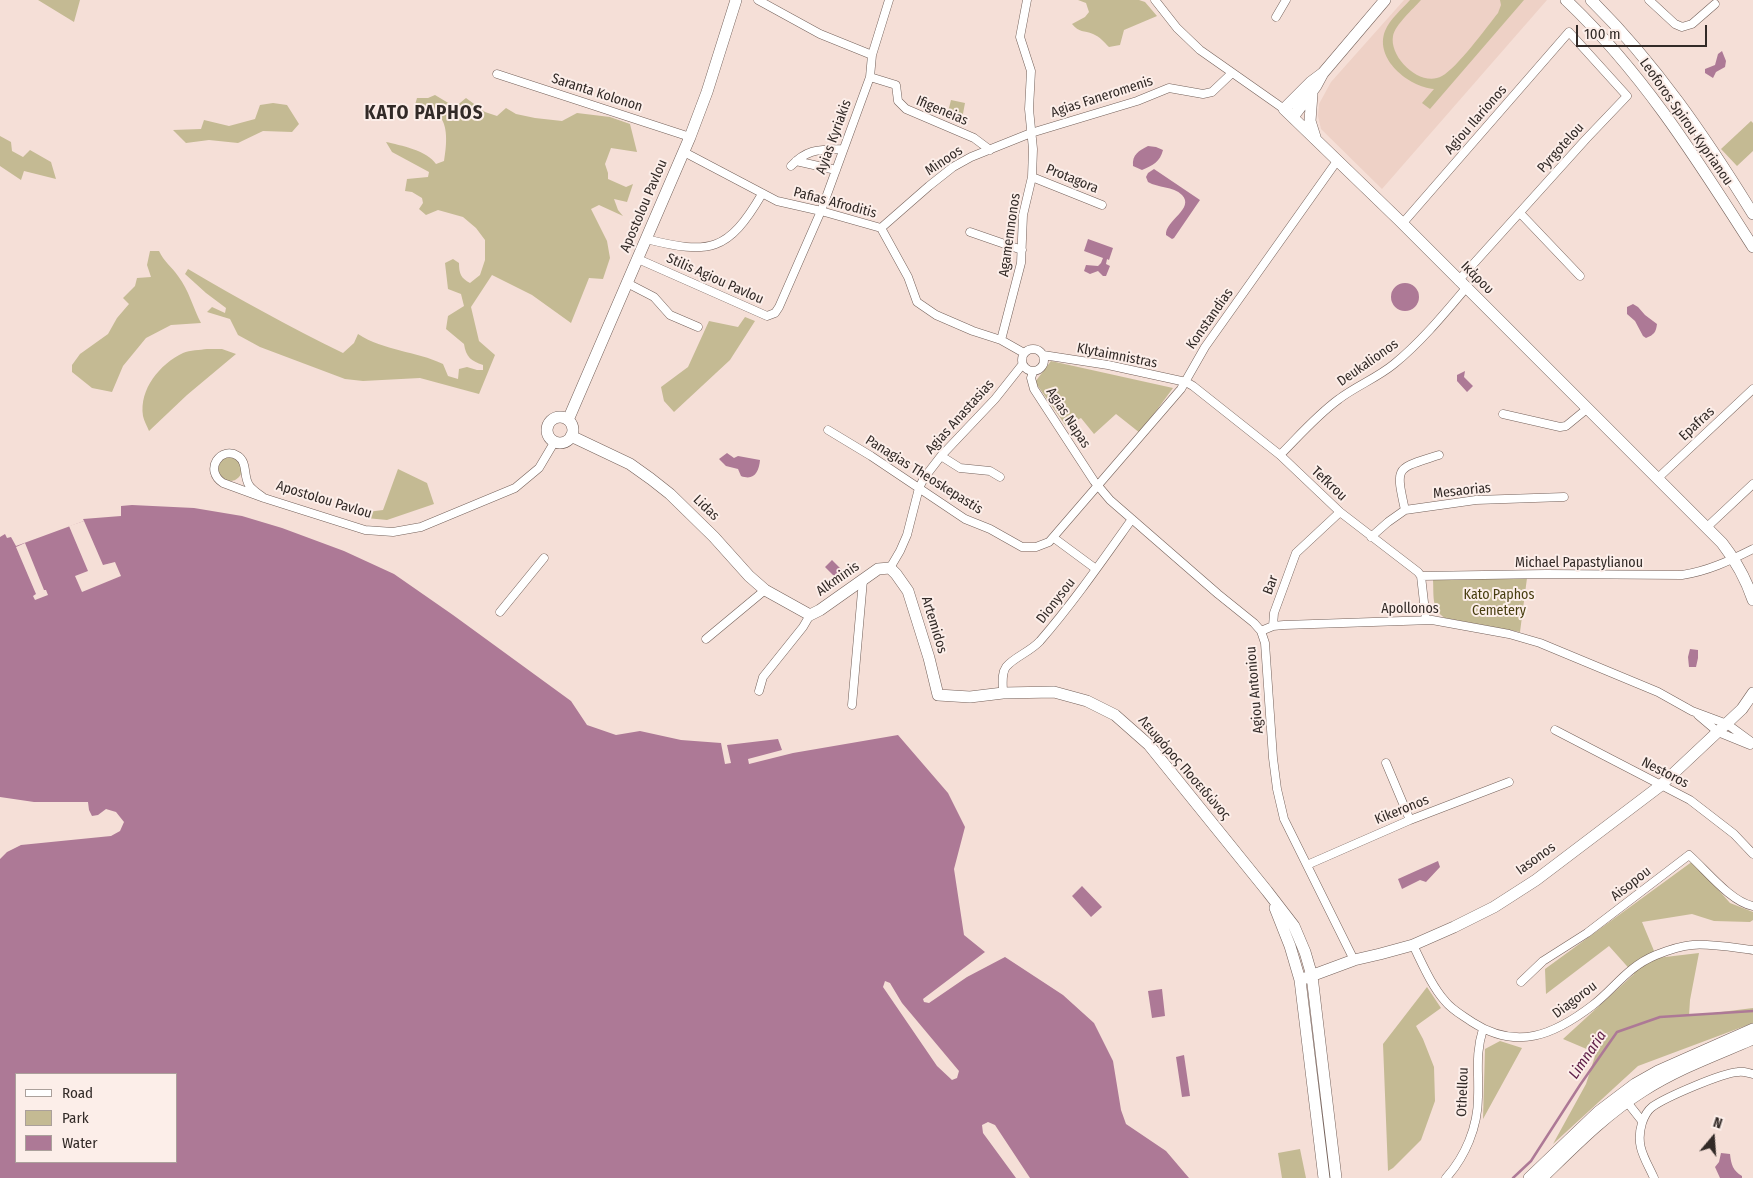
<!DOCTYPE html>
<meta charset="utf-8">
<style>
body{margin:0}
#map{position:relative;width:1753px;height:1178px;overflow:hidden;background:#f5dfd7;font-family:"Fira Sans Condensed",sans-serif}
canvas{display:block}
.legend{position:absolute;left:15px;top:1073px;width:162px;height:90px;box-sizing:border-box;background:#fceee9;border:1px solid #aba09b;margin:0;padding:6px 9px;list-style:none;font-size:15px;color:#322a27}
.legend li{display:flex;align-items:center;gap:10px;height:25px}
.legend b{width:25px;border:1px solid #aba09b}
.north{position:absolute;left:1688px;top:1113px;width:50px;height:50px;-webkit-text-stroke:4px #fceee9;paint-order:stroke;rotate:18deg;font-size:14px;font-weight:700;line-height:20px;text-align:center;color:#322a27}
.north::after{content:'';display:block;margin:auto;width:18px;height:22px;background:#322a27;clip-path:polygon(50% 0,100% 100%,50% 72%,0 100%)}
.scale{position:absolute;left:1576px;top:25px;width:131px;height:22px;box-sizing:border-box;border:2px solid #322a27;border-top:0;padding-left:6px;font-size:15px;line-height:18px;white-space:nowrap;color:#322a27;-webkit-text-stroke:4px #fceee9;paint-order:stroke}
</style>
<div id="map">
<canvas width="1753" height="1178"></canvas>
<ul class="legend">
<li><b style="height:6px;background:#fff"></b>Road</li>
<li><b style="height:14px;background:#c4ba93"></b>Park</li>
<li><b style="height:14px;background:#ad7996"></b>Water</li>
</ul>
<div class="north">N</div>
<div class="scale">100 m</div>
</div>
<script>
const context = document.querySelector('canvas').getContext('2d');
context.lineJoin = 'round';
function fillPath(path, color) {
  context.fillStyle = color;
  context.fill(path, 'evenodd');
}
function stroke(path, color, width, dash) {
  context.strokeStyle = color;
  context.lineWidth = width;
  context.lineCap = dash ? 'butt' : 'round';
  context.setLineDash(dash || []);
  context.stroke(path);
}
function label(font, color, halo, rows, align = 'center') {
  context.font = font + ' "Fira Sans Condensed",sans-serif';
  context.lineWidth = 4;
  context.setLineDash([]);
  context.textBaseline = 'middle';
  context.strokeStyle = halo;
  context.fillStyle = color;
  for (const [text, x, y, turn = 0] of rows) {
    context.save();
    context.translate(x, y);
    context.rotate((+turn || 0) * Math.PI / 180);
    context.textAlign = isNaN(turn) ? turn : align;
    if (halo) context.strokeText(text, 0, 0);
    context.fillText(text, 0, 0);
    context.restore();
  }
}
fillPath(new Path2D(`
 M1404,0H1547L1382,189L1321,129L1318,116L1319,104L1331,82Z`), '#eed1c6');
fillPath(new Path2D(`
 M38,0H80L74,22Z
 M1078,0H1139L1145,2L1157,16L1124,30L1120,45L1109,47C1104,42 1100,37 1093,34C1084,30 1079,33 1072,24L1085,17L1089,12L1086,3Z
 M1410,0H1421C1413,9 1395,25 1393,36C1389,58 1421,88 1442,76C1457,68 1486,28 1498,13L1501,5L1500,0H1524L1430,109L1422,103L1434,89C1409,87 1374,59 1385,31C1390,19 1402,9 1410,0Z
 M435,95L455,107L466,98L485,112L497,116L506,108L516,114L535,118L562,121L577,113L610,117L630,124L637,152L611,148L605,164L608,173V179L626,187L633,184L627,202L614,199L618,210L623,216L599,205L591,209L607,241L610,258L603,279L589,278L571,323L532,295L492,275L471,307L479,341L495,355L479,394L420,378L363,381L345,379L260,347L238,335L230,319L207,312L212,307L225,313L226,308L206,293L185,274L188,269C239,299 290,327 343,353L354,343L358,334C384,351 416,351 443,364L448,376L458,379L459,369L467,367L477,370H483V365C471,361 466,357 464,344L446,329L448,316L464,306L461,294L448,289L445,263L453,259L459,263C459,274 461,278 470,283L480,275L485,260V240L476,228L463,217L438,210L426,215L419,209L423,203L422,198L412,192L405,191L407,179L428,177L429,172L392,152L386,142C400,145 428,151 436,164L444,161C446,149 449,127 440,117C435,111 423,108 415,105L417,98H428Z
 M951,100L965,103L962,119L947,116Z
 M273,103L287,105L299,124L292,132L263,131L238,143L209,140L186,143L173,130L201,129L204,120L229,126L255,119L260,105Z
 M1751,121L1753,123V151L1737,166L1721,149Z
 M0,136L11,142L12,151L23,157L30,150L51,162L56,179L24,171L21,180L0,166Z
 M150,251H159C164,262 172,267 178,276C189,290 193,308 201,323L171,325L146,338L123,366L112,392L92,388L72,372V365L80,354L108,334L117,318L129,304L123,298L135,286L137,278L151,277L147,265Z
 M745,317L755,321L730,360L674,412L664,401L661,387L688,367L709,321L738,327Z
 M207,349H222L236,354L187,395L149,431C147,426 144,421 143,416C139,389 160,364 183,353C190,350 200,350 207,349Z
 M1051,361L1173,388L1140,433L1116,414L1094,434L1081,418L1066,426L1035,382Z
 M218 469a12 12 0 1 1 24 0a12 12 0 1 1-24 0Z
 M398,469L427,483L434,504L387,520L366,518L367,512L383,510Z
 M1527,578L1520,632L1445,618C1431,609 1434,596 1433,580Z
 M1693,861L1730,903L1753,912V920L1750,922L1714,921L1692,914L1642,922L1657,958L1699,953L1690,1000L1689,1016L1753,1008V1023L1638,1066L1553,1144L1586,1084L1596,1053L1563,1039L1634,974L1609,946L1546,994L1545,969Z
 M1427,987L1441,1008L1416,1026L1423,1039L1434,1067L1435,1101L1421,1140L1393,1168L1388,1171L1383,1044Z
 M1500,1041L1522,1048L1483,1119L1485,1049Z
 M1300,1149L1306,1178H1282L1278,1153Z`), '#c4ba93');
fillPath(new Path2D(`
 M1722,51L1726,61L1725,67L1716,72L1713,78L1705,73V69L1715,65L1718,54Z
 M1148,146L1156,147L1163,150C1160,162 1153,165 1142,170L1133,166C1132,154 1139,151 1148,146Z
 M1154,169L1200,200L1174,238L1172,239L1166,235C1165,220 1195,209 1182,195C1173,186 1158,188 1148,182L1146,177L1148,173Z
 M1088,239L1113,248L1109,260L1107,259L1106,264L1110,266L1106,276H1103L1098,271L1090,274L1084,271L1086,265L1098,266L1101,263L1103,258L1084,251Z
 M1391 297a14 14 0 1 1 28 0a14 14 0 1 1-28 0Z
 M1633,304L1638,307L1645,315L1657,324C1656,332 1654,335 1646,338L1643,336L1635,321L1627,314V307Z
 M1465,371L1464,377L1473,386L1467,392L1457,381V375Z
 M727,453L734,458L738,456L760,460C759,472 754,481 741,476L738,469L726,466L719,459Z
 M132,505L194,508L242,516L282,528L344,551L394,574L453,615L571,701L587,725L616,735L640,731L681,740L721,743L725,764L731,763L727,745L778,739L782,750L748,759L749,764L793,753L898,735L948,793L965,827L954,869L964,935L985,952L923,999L924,1002L929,1003L967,977L1005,957L1063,995L1094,1023L1113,1061L1121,1110L1126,1124L1166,1151L1189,1178H0V859L7,852L21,845L111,836L120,831L124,822L116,812L106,809L98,815L92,816L89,810L88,802H34L0,797V537L5,534L7,538L11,537L16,546L84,521L83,519L121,516V506ZM16,1074H176V1162H16Z
 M832,560L844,572L837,579L825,567Z
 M1690,649L1698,650V658L1696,667H1689L1688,657Z
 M1438,861L1440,867L1426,882L1420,880L1402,889L1398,879Z
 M1082,886L1102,907L1091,917L1072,896Z
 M1162,989L1165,1016L1152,1018L1148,991Z
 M1184,1055L1190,1096L1182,1097L1176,1057Z
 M1721,1153L1730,1154C1731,1164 1733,1171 1742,1176V1178H1720L1715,1167L1719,1162Z`), '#ad7996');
fillPath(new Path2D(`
 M84,521L103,565L115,562L121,576L82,592L75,576L88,571L69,526Z
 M25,543L44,590H46L48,595L35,600L33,596L36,594L16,547Z
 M885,981L890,983L902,1003L959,1071L957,1078L952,1080L937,1066L883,987Z
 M988,1122L995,1125L1030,1178H1016L983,1133L982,1125Z`), '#f5dfd7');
stroke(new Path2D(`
 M1513,1178L1531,1161L1580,1085L1617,1032L1660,1017L1753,1011`), '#ad7996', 2.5);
const street = new Path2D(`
 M758,0L820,34L872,55
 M1155,0L1177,28L1200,50L1284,109
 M1649,0L1675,24L1682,27L1692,24L1715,4
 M1276,17L1286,0
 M497,74L690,137
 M870,77L896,85L898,101L906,109L974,138L990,150
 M684,152L777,201L821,211L881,228L908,277L917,302L936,315L973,331L1001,340L1024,353
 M796,161L836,170
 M791,166C808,148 820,150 843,149
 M1032,177L1102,205
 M1520,213L1580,276
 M1402,224L1569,32L1627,96L1586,139L1458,281
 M881,228L929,186L953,167L971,157L1031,133L1137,101L1169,88L1203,94L1212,92L1232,73
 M970,232L1022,250
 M646,239C710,255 728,252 762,194
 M638,259L767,316L775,313L779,307L821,211L870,77L872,55L889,0
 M627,283L654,297L670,315L698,327
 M1001,340L1021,263L1023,215L1032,177L1033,149L1029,109L1031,71L1020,37L1027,0
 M1022 360a11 11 0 1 1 22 0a11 11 0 1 1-22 0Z
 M1043,355L1108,365L1186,382L1193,386L1280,455L1340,512L1418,572L1421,576L1426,620
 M1033,372L1031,378L1034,389L1094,481L1110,500L1218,594L1254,623L1261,631L1265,643L1273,758L1277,789L1284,819L1354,960
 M1503,414L1560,427L1566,426L1588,408
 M828,430L871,456L965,519L990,529L1022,547H1036L1049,542L1181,389L1205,347L1337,161
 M1280,455C1299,436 1317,415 1339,399C1356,386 1377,378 1394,364C1421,342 1444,314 1466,288
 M941,456L960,468L990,471L1000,477
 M1658,478L1753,389
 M264,498C259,494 252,490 249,485C243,476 248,463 238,456C221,445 203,470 223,483L264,498L365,530L393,532L421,527L515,488L539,468L555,441
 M1405,510C1395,465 1396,469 1439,455
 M1706,528L1753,484
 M1371,537L1388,522L1405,510L1476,500L1564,497
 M1054,538L1096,569
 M890,568L900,551L907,535L919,488L924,478L941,456L995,399L1022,365
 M1421,576L1546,574L1682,575C1708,571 1729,561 1753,549
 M500,612L544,558
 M1273,626L1274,613L1296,553L1340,512
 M1261,631L1273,626L1284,625L1432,620L1509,634L1540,643L1658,692L1692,711L1727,724L1753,743
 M706,639L765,590
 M759,691L763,677L803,627L810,615
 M1003,693C1003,684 1001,674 1006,667C1014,657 1030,652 1040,641C1073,603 1102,561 1132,519
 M852,705L863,580
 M1698,715L1718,732L1750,745
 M1555,730L1690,800L1734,834L1753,854
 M1386,763L1410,820
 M1307,865L1410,820L1509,782
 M1413,945C1422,963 1431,985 1445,1001C1452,1010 1462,1015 1472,1022C1517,1051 1554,1035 1593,1005C1615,988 1627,967 1656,955C1666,951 1681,946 1692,945C1708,943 1736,948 1753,950
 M1521,982L1543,961L1587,933L1689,855C1706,870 1731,902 1753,906
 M1627,1102L1642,1121
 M1446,1178C1465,1157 1478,1127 1478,1097C1479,1071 1475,1055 1483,1029
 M1654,1178C1645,1158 1635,1146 1642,1123C1644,1117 1647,1111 1652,1107C1666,1097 1722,1073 1738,1072C1743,1071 1748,1073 1753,1074`);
const secondary = new Path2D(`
 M1566,0C1643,73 1696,158 1753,247
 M1591,0C1655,63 1706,138 1753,214
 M1323,73L1311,82L1284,109L1400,221L1722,543C1736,561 1746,579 1753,600
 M1312,94L1310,121L1315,137
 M1293,117L1316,86L1323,73L1385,0
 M547 430a13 13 0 1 1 26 0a13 13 0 1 1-26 0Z
 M568,420L690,137L707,92L736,0
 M571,436L630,464L651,479L670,494L714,537L749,576L765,590L810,615L820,610L878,569L890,568L896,574L908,591L929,658L938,695L970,697L1003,693L1054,692L1087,701L1115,715L1149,745L1267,891L1294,926L1305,952L1312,976L1336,1178
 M1275,908L1290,946L1300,980L1324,1178
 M1300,980L1354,960L1380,954L1413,945L1454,927L1494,907L1536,880L1660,786L1742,709L1753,693
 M1529,1178L1598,1112L1635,1084L1658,1071L1753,1029
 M1542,1178C1574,1147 1605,1115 1643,1091C1677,1069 1716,1055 1753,1039`);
stroke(street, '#74615a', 9);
stroke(secondary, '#74615a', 12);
stroke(street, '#fff', 8);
stroke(secondary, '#fff', 11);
label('14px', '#322a27', '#fceee9', [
 ["Saranta Kolonon",597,93,18],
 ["Agias Faneromenis",1102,97,-18],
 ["Ifigeneias",942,111,23],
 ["Agiou Ilarionos",1476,120,-49],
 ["Leoforos Spirou Kyprianou",1686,122,55],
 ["Ayias Kyriakis",834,137,-70],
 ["Pyrgotelou",1561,148,-48],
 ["Minoos",944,161,-34],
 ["Protagora",1072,179,22],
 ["Pafias Afroditis",835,203,15],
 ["Apostolou Pavlou",644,206,-67],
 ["Agamemnonos",1010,235,-82],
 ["Ικάρου",1477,278,45],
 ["Stilis Agiou Pavlou",715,279,24],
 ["Konstandias",1210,319,-55],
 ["Klytaimnistras",1117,356,11],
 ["Deukalionos",1368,363,-35],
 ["Agias Anastasias",960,417,-48],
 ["Agias Napas",1068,418,57],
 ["Epafras",1697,424,-43],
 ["Panagias Theoskepastis",924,475,32],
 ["Tefkrou",1329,484,43],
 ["Mesaorias",1462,491,-6],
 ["Apostolou Pavlou",324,500,17],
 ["Lidas",706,508,44],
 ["Michael Papastylianou",1579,563],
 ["Alkminis",838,579,-35],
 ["Bar",1271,585,-70],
 ["Dionysou",1056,601,-52],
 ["Apollonos",1410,609],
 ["Artemidos",934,625,73],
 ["Agiou Antoniou",1255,690,-95],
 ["Λεωφόρος Ποσειδώνος",1184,768,49],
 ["Nestoros",1665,773,27],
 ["Kikeronos",1402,810,-22],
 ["Iasonos",1536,859,-36],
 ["Aisopou",1631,884,-38],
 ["Diagorou",1575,1000,-37],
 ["Othellou",1463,1092,-88]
]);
label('14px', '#483e10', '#fceee9', [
 ["Kato Paphos",1499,595],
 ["Cemetery",1499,611]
]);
label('italic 15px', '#61214a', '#fceee9', [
 ["Limnaria",1588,1055,-56]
]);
context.letterSpacing = '1px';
label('bold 19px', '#322a27', '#fceee9', [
 ["KATO PAPHOS",424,114]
]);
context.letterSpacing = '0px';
</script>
